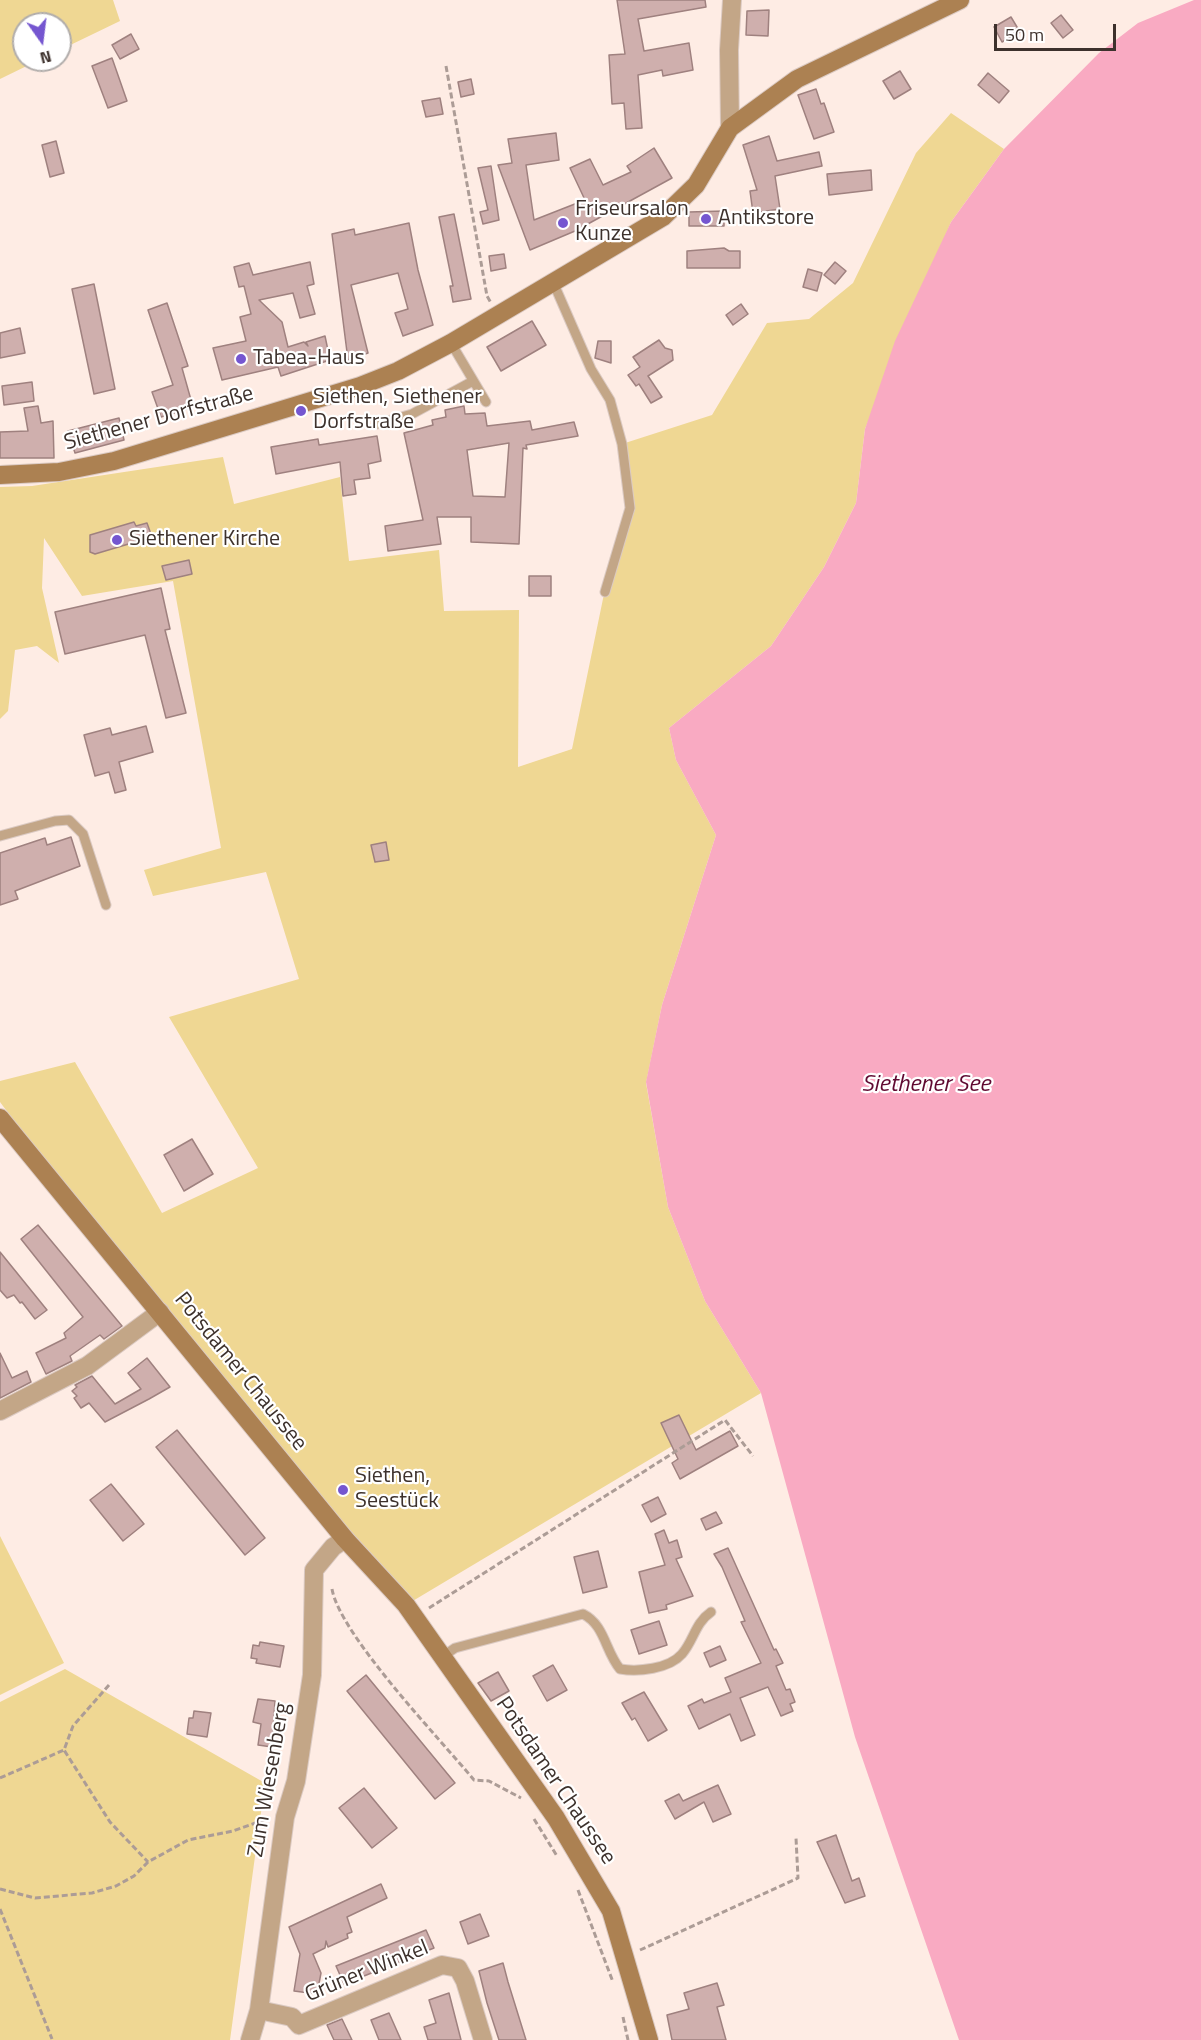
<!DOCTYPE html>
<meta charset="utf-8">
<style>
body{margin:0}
#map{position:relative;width:1201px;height:2040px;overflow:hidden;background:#feece4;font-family:"Titillium Web",sans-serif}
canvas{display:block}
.north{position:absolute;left:12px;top:12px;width:60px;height:60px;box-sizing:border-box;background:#fff;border:2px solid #b1adab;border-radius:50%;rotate:166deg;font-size:16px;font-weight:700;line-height:24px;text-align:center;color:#3d312c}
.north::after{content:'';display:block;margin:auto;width:21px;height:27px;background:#7556d0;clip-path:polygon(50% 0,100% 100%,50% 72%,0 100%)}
.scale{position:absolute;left:994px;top:24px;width:122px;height:27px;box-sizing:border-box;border:3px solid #3d312c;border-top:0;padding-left:8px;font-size:18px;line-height:21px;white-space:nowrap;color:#3d312c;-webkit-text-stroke:4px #fff;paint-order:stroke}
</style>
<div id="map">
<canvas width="1201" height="2040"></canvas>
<div class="north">N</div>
<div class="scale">50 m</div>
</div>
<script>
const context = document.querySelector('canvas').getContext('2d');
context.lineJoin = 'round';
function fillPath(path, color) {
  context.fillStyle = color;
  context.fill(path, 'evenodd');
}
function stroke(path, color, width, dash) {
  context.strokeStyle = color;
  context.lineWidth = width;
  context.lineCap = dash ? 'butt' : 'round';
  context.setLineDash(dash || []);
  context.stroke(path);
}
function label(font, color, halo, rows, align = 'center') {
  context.font = font + ' "Titillium Web",sans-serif';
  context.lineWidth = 4.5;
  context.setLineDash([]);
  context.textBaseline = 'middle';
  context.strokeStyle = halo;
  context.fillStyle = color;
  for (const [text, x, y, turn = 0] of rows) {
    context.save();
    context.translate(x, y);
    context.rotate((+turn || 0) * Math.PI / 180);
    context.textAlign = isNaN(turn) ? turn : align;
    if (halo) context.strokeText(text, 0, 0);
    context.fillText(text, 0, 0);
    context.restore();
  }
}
fillPath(new Path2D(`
 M0,0H113L120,21L60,50V24H24V60H39L0,79Z
 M951,113L1004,149L951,222L865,429L856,503L824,567L771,646L669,728L676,760L716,835L662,1005L646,1083L668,1207L705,1301L761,1393L406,1605L127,1272L0,1102V1081L75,1062L162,1213L258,1168L169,1017L299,979L266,872L153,896L144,870L221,848L173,581L82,596L44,538L42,588L59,663L37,646L15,650L8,711L0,719V487L32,486L223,457L234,504L340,477L349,561L439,550L444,611L519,610L518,767L572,749L604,594L630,508L622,444L712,415L767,323L809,319L853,283L916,153Z
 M0,1536L64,1663L0,1695Z
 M65,1669L265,1783L230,2040H0V1702Z`), '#efd793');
fillPath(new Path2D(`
 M1194,0H1201V2040H959L855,1737L761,1393L705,1301L668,1207L646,1082L662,1005L716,835L676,760L669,728L771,646L824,567L856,503L865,429L895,341L951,222L1004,149L1099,53L1138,23Z`), '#f9aac2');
const building = new Path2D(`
 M617,0H705L706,7L638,19L644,51L689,43L693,70L663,76L662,70L638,75L642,128L626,129L624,103L612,104L609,55L625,54Z
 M769,10L768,36L746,35L747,11Z
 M1061,15L1073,30L1063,38L1051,23Z
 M1011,17L1020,32L1002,42L994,27Z
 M131,34L139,49L120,59L112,45Z
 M112,58L127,101L108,108L92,66Z
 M900,71L911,89L894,99L883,81Z
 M988,73L1009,91L999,103L978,85Z
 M471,79L474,94L461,97L458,82Z
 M816,89L821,104L824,103L834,132L814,139L798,95Z
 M440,98L443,114L426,117L422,101Z
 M556,133L559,160L526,165L534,220L585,200L570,168L590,159L603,185L631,172L627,166L654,148L672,178L575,231L530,250L498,165L512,163L508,139Z
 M769,136L777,161L819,152L822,166L775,176L780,209L753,213L750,191L757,190L743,145Z
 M56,141L64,173L50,177L42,145Z
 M491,166L499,220L483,224L480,212L488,210L478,168Z
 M871,170L872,190L829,195L827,174Z
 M724,211V226H689V212Z
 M454,214L471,299L453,302L450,286H453L439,217Z
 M409,223L418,270L433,325L403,336L395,313L408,309L398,273L351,285L368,353L348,360L332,234L354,229L355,235Z
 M724,248L729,251H740V268H687V251Z
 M504,254L506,268L491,271L489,256Z
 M310,262L314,284L307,286L315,314L300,318L293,293L259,300L282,322L288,347L304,342L308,346L306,342L325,336L330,360L281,376L278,367L222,380L213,348L246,341L240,317L251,314L244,286L239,287L234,267L249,263L253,275Z
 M835,262L846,271L835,284L824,275Z
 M808,269L822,273L817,291L803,287Z
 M94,284L115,389L94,394L72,289Z
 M167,303L188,366L182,368L193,407L161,417L152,392L173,385L148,310Z
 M741,304L748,314L733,325L726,315Z
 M532,321L546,345L501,371L487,347Z
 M20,328L25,353L0,358V333Z
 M659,340L665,348L672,350L673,360L648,376L662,397L651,403L639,384L636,386L628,375L640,367L633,357Z
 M598,341H611V363L595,358Z
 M32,382L34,401L4,405L2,386Z
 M38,406L41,423L53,421L54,458H0V432L28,431L24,408Z
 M464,406L465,414L485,413L487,426L530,421L532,430L574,422L578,436L526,445L527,449L523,448L519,544L471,542V517H437L441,544L388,551L385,526L423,520L404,433L433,425L432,420L446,417L445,410ZM509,443L505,497L473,496L467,450Z
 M119,418L124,440L75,453L68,431Z
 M377,436L381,461L368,464L370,478L354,480L356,494L343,496L340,462L276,474L271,447L318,439L319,445Z
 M134,522L136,526L147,523L152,537L95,554L90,552V535Z
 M189,560L192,574L166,580L162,566Z
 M529,576H551V596H529Z
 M161,588L170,629L165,630L186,713L166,718L145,635L65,654L55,612Z
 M146,726L153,752L119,762L126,790L115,793L109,772L95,776L84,735L110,728L112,735Z
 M71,837L80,866L15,891L18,899L0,905V853L45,838L47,845Z
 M386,842L389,860L375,862L371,845Z
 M192,1139L213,1174L184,1191L164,1155Z
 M38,1225L122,1326L104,1339L100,1335L70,1356L72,1361L46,1374L36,1353L66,1338L64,1333L83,1317L21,1239Z
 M0,1252L47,1310L35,1319L22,1302L20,1303L14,1295L7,1298L0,1290Z
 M0,1353L12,1378L27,1371L31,1382L0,1398Z
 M147,1358L170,1387L149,1399L105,1422L89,1403L81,1408L74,1398L77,1396L72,1391L77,1387L75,1385L92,1376L115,1404L141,1389L128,1373Z
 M679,1415L696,1450L730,1431L738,1446L680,1479L672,1463L678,1459L661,1423Z
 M177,1430L265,1538L245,1555L156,1447Z
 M111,1484L144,1524L123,1541L90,1500Z
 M658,1497L666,1514L651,1522L642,1505Z
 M716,1512L722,1523L706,1530L701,1519Z
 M664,1530L669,1543L677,1540L682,1557L676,1559L693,1596L666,1605L667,1609L649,1613L639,1572L665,1565L655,1534Z
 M728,1548L774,1650L776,1649L783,1663L776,1666L786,1690L790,1689L795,1702L790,1704L793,1711L781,1716L768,1687L740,1698L755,1735L741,1741L730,1714L699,1729L688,1706L702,1699L704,1703L731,1692L725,1678L761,1663L741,1622L745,1621L722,1567L714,1554Z
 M598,1551L607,1587L583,1593L574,1557Z
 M659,1621L667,1645L639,1654L631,1630Z
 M260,1642L284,1646L280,1667L256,1663L257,1659L251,1658L253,1645L259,1646Z
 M720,1646L726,1660L710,1667L704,1653Z
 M553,1665L567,1690L547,1701L533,1676Z
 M498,1672L509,1691L491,1701L478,1683Z
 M366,1675L455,1783L435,1799L347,1691Z
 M644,1692L667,1730L648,1741L635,1718L632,1720L622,1703Z
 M258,1699L275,1701L272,1747L258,1745L261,1724L253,1722Z
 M194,1711L211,1713L207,1737L187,1734L189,1718H193Z
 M718,1785L731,1814L713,1822L704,1802L675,1819L665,1801L679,1794L683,1801Z
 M364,1788L397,1828L372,1848L339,1808Z
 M836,1835L852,1881L859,1878L865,1896L845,1903L817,1842Z
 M381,1884L387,1898L347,1917L352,1932L347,1934L348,1938L328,1947L326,1941L325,1948L313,1954L321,1973L317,1994L294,1991L300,1954L289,1927Z
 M480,1914L489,1936L468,1944L460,1922Z
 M426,1930L434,1948L344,1984L336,1966Z
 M503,1963L508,1982L526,2040H499L487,2003L479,1971Z
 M717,1983L724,2005L717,2007L726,2040H672L667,2015L689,2009L684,1993Z
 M449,1993L461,2040H428L424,2027L436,2023L429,2000Z
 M389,2013L401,2040H379L371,2020Z
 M342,2019L352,2040H334L327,2025Z`);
fillPath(building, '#cfafad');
stroke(building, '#9f817f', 1.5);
const lane = new Path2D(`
 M553,282L591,369L610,400L622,444L630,508L605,592
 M451,343L486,402
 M377,424L412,414L473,381
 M0,836L55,821L69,820L83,834L106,905
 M442,1657L455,1648L583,1614C605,1625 605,1651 620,1669C638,1672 669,1669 682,1654C694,1640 695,1623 711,1612`);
const street = new Path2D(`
 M730,128L729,50L732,0
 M0,1411L87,1366L160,1312
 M259,2010L292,2017L299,2025L442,1965L458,1968L465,1981L483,2040
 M250,2040L259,2010L285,1817L296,1781L312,1675L314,1570L333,1547L345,1539`);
const secondary = new Path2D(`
 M0,475L59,472L114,461L360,386L398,371L451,343L663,217L696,185L730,128L797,79L960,0
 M0,1118L345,1539L406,1605L556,1818L611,1911L649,2040`);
stroke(lane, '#dbcac3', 11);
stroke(street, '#dbcac3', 20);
stroke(secondary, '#dbcac3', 20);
stroke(new Path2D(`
 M446,66L487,296L491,303
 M332,1589C340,1635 441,1740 474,1780L489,1781L521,1798
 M429,1608L725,1420L753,1456
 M109,1685L73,1726L64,1750L110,1822L148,1862
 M0,1778L64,1750
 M534,1819L557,1856
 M0,1889L35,1898L92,1893L116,1886L134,1876L148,1862L188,1840L233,1831L269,1818
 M578,1890L613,1982
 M0,1909L52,2039
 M640,1950L798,1878L796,1838
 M623,2017L628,2040`), '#ac9c96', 3, [6, 3]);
stroke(lane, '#c3a687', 9);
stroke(street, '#c3a687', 18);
stroke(secondary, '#ac8152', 18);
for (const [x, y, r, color] of [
 [706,219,6,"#7556d0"],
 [563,223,6,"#7556d0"],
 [241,359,6,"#7556d0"],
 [301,411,6,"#7556d0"],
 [117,540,6,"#7556d0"],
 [343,1490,6,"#7556d0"]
]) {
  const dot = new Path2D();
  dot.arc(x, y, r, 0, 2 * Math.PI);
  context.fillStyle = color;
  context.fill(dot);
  stroke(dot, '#fff', 2);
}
label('22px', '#3d312c', '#fff', [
 ["Friseursalon",575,210],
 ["Kunze",575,235],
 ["Antikstore",718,219],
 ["Tabea-Haus",253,359],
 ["Siethen, Siethener",313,398],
 ["Dorfstraße",313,423],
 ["Siethener Kirche",129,540],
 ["Siethen,",355,1477],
 ["Seestück",355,1502]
], 'left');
label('22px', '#3d312c', '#fff', [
 ["Siethener Dorfstraße",159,419,-15],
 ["Potsdamer Chaussee",240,1372,51],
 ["Zum Wiesenberg",270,1780,-80],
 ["Potsdamer Chaussee",555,1781,56],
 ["Grüner Winkel",367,1972,-22]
]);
label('italic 24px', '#600931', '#fff', [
 ["Siethener See",926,1085]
]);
</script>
